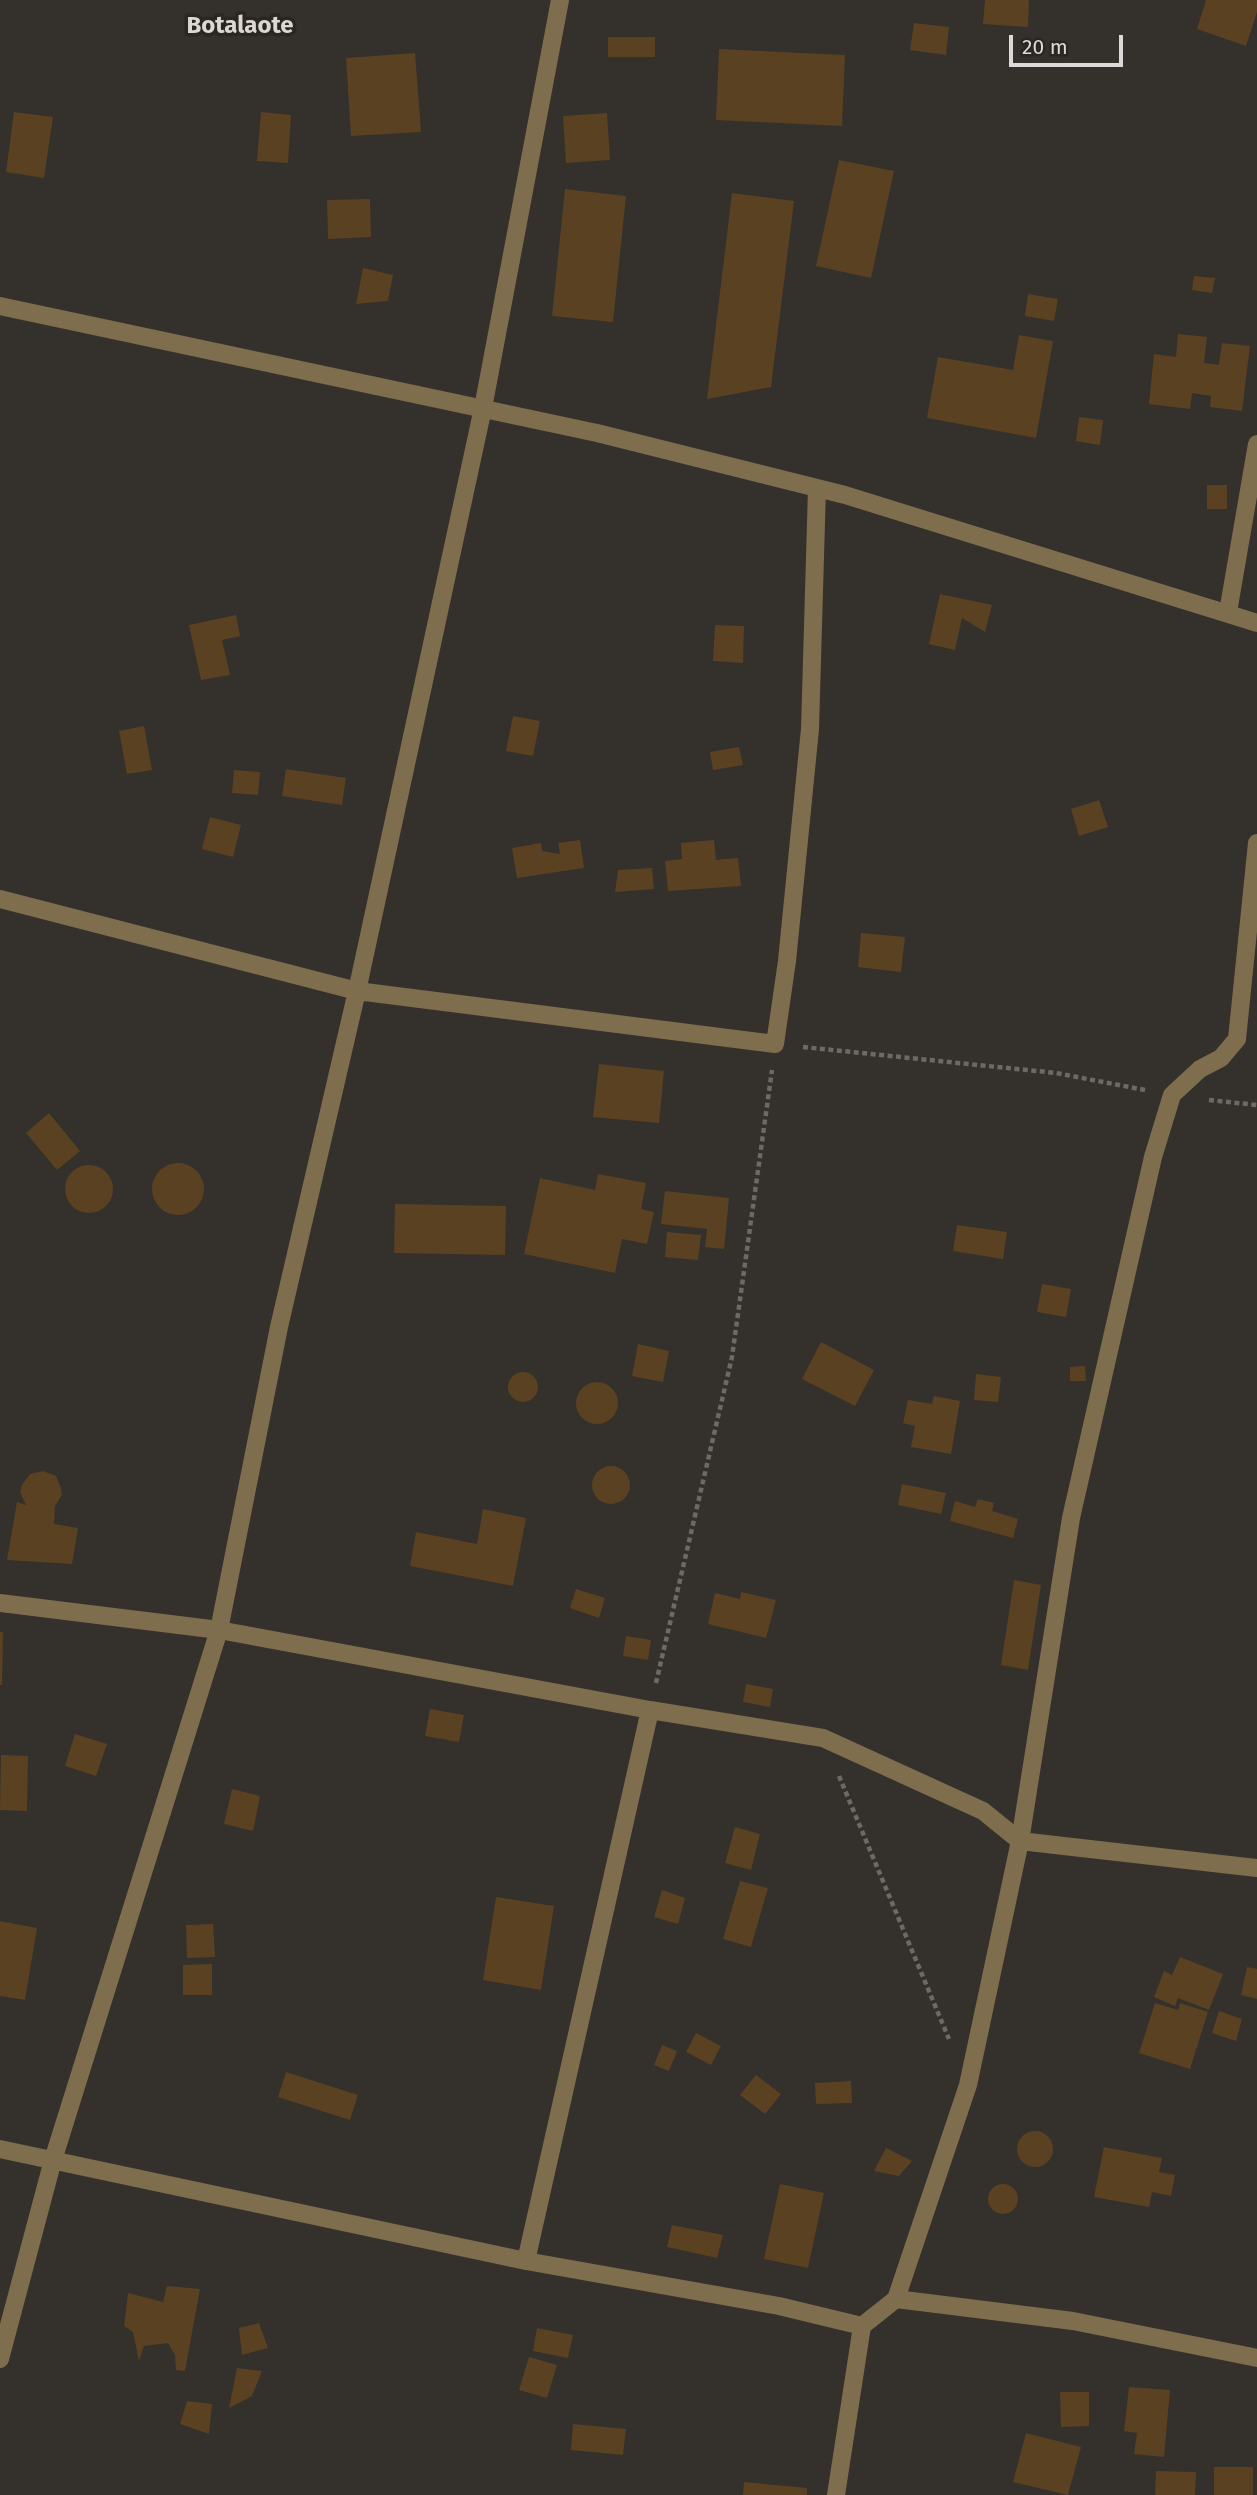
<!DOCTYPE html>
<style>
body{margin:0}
#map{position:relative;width:1257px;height:2495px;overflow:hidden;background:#34302c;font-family:"Fira Sans",sans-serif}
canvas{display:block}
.scale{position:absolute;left:1009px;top:35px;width:114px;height:32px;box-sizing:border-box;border:4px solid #dcdad8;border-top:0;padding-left:9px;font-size:21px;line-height:24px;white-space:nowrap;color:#dcdad8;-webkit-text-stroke:5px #2a2623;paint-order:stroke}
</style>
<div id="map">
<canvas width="1257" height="2495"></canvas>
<div class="scale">20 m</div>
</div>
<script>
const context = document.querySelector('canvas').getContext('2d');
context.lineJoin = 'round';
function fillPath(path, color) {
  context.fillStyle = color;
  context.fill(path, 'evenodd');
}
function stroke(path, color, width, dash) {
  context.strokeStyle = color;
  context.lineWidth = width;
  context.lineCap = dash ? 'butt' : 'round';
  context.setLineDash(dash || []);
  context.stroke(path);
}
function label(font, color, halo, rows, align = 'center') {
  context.font = font + ' "Fira Sans",sans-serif';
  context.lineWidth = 7;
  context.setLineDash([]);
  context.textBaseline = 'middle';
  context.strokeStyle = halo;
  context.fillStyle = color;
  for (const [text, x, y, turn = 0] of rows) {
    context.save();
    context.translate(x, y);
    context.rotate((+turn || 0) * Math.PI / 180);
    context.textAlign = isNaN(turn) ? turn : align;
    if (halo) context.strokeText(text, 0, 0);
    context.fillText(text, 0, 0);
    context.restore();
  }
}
fillPath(new Path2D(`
 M985,0H1029L1028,27L983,24Z
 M1206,0H1257V12L1246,46L1197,29Z
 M914,23L949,27L946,55L910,50Z
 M608,37H655V57H608Z
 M719,49L845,55L842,126L716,120Z
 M415,53L421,132L351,136L346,58Z
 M14,112L53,117L44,178L6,172Z
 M261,112L291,115L288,163L257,161Z
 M607,113L610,160L566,163L563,116Z
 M839,160L894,171L871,278L816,266Z
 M565,189L626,196L613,322L552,316Z
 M732,193L794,201L771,387L707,399Z
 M370,199L371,237L328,239L327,200Z
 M363,268L393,275L388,301L356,304Z
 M1194,276L1215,278L1212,293L1192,290Z
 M1028,294L1058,299L1054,321L1025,316Z
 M1178,334L1207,337L1204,363L1219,365L1222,343L1250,346L1242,411L1210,407L1211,396L1192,393L1190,409L1149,404L1154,354L1176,357Z
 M1019,335L1053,341L1036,438L927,418L938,357L1013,370Z
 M1079,417L1103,420L1100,445L1076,441Z
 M1207,485H1227V509H1207Z
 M940,594L992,605L985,632L962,618L955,650L929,644Z
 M236,615L240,636L222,640L230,675L201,680L189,625Z
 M715,625L744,626L743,663L713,661Z
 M513,716L540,721L533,756L506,751Z
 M144,726L152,770L127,774L119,731Z
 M739,747L743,765L713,770L710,752Z
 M286,769L346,778L342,805L282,796Z
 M234,770L260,772L258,795L232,793Z
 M1099,800L1108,827L1079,836L1071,809Z
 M210,817L241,825L233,857L202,849Z
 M580,840L584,868L517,878L512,848L541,843L542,851L560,854L558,843Z
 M714,840L716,860L738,858L741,886L668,891L665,861L682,859L681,843Z
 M652,868L654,889L615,892L618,870Z
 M861,933L905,937L901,972L858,967Z
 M599,1064L664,1071L659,1123L593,1117Z
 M49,1113L80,1151L57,1170L26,1133Z
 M152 1189a26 26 0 1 1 52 0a26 26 0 1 1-52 0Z
 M65 1189a24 24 0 1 1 48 0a24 24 0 1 1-48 0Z
 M598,1174L646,1183L641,1209L654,1212L647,1244L622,1239L615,1273L524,1254L540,1178L595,1190Z
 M665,1191L729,1198L724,1249L705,1247L707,1229L661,1224Z
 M395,1204L506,1206L505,1255L394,1253Z
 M957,1225L1007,1232L1003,1259L953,1251Z
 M667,1232L701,1235L698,1260L665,1257Z
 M1042,1284L1071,1289L1066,1317L1037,1312Z
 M821,1342L874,1370L855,1406L802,1379Z
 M638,1344L669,1351L663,1382L632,1376Z
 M1085,1366L1086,1381H1070V1367Z
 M508 1387a15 15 0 1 1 30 0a15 15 0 1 1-30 0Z
 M976,1374L1001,1377L998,1402L974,1400Z
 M576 1403a21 21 0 1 1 42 0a21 21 0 1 1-42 0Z
 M934,1396L960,1401L951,1454L911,1447L915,1426L903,1423L908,1400L932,1404Z
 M592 1485a19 19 0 1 1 38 0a19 19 0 1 1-38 0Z
 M43,1471L56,1476L61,1488L62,1495L55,1506L54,1524L78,1528L72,1564L7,1560L17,1502L26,1505L20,1492L22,1485L30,1474Z
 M902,1484L946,1493L941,1514L898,1505Z
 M978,1499L994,1503L992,1511L1018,1519L1013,1538L950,1521L955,1501L975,1507Z
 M483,1509L526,1518L513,1586L410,1566L416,1532L477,1544Z
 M1014,1580L1041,1585L1028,1670L1001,1665Z
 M576,1589L605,1598L599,1618L570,1608Z
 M741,1592L776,1600L766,1638L708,1624L715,1593L740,1599Z
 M0,1632H3L2,1685H0Z
 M626,1636L651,1640L648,1660L623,1656Z
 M746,1684L773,1689L770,1707L743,1702Z
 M430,1709L464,1715L459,1742L425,1736Z
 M75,1734L107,1744L96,1776L65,1766Z
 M1,1755L28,1756L27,1811L0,1810Z
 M232,1789L260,1796L253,1831L224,1824Z
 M735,1827L760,1834L751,1870L725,1863Z
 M740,1881L768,1888L751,1947L723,1939Z
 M662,1890L685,1898L678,1924L654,1917Z
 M496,1897L554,1906L541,1990L483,1980Z
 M0,1921L37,1928L25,2000L0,1996Z
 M213,1924L215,1957L187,1958L186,1925Z
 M1180,1957L1223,1974L1209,2010L1178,1998L1175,2006L1154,1997L1164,1971L1172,1975Z
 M212,1964V1995H183V1965Z
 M1247,1967L1257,1969V1999L1241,1995Z
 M1155,2003L1178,2010L1180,2003L1208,2012L1190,2069L1139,2053Z
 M1219,2011L1242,2019L1236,2041L1212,2033Z
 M696,2033L721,2046L711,2065L686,2052Z
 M662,2045L677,2051L669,2071L654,2065Z
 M286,2072L358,2095L350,2120L278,2097Z
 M756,2075L781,2094L765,2114L740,2095Z
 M851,2081L852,2103L816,2104L815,2083Z
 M1017 2149a18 18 0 1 1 36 0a18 18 0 1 1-36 0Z
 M1104,2147L1162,2158L1159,2172L1175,2175L1171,2196L1152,2192L1149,2207L1094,2197Z
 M886,2148L912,2161L899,2176L874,2171Z
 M988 2199a15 15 0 1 1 30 0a15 15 0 1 1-30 0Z
 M780,2184L824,2193L808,2268L764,2259Z
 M672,2225L723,2235L717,2258L667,2247Z
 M167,2286L200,2289L185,2371L176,2370L175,2355L168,2343L144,2346L139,2361L133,2332L124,2326L128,2293L163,2302Z
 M259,2323L268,2348L242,2355L239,2328Z
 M537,2328L573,2335L568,2358L533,2351Z
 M529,2357L557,2365L547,2398L519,2390Z
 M237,2368L262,2371L252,2396L229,2408Z
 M1129,2387L1170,2390L1164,2457L1134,2454L1137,2433L1124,2431Z
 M1060,2392H1089V2426L1061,2427Z
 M187,2401L212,2404L209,2434L180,2424Z
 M573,2424L626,2429L623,2455L571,2450Z
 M1026,2433L1081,2447L1068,2495L1013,2482Z
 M1214,2467H1253V2495H1214Z
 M1156,2471L1196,2472L1195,2495H1155Z
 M744,2482L807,2488V2495H743Z`), '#5a4122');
stroke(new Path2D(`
 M803,1047L1056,1073L1145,1090
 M1209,1100L1257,1105
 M656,1683L732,1357L772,1070
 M839,1776L949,2039`), '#6d6966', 4.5, [5, 3.5]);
stroke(new Path2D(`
 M0,306L597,433L845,495L1257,623
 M1228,612L1257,444
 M0,899L357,991L775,1044L787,961L810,729L817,488
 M0,1603L219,1630L650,1710L823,1738L983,1811L1020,1841L1257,1868
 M0,2149L526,2261L779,2306L862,2326L896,2299L1073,2321L1257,2358
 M526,2261L650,1710
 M896,2299L968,2085L1020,1841L1071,1518L1153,1157L1172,1095L1200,1069L1221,1058L1237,1039L1257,843
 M0,2359L53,2160L219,1630L279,1327L357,991L483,408L560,0
 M836,2495L862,2326`), '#7e6e4d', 18);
label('bold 24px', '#dcd7d2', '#2a2623', [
 ["Botalaote",240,26]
]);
</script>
